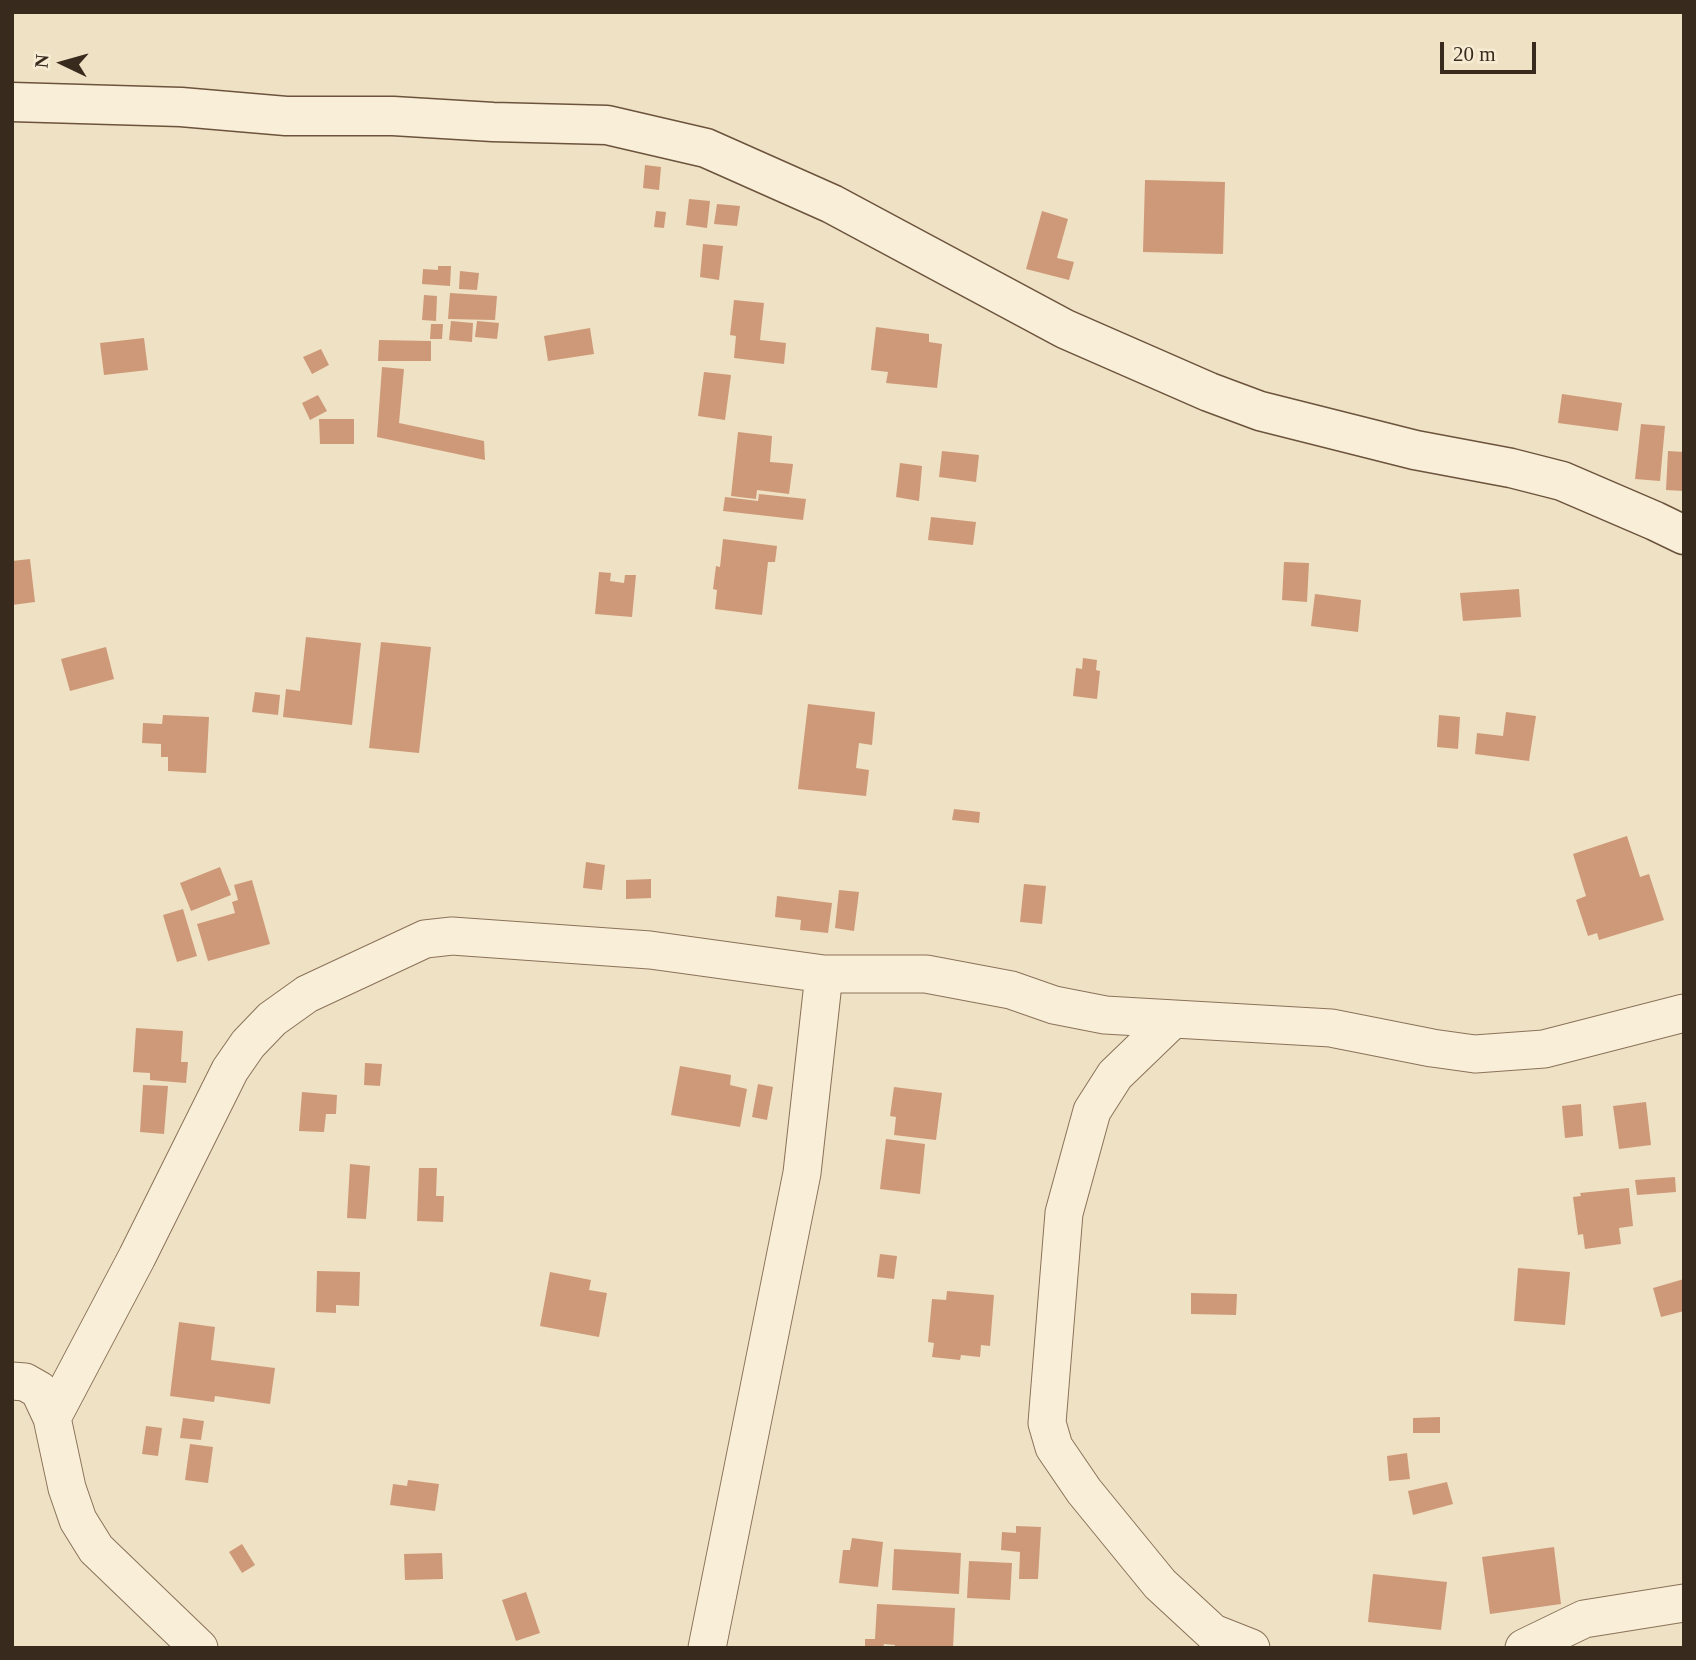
<!DOCTYPE html>
<style>
body{margin:0}
#map{position:relative;width:1696px;height:1660px;overflow:hidden;background:#efe1c3;font-family:Georgia,serif}
canvas{display:block}
.frame{position:absolute;inset:0;border:14px solid #392a1e;pointer-events:none}
.north{position:absolute;left:28px;top:28px;width:70px;height:70px;-webkit-text-stroke:5px #f6ebd3;paint-order:stroke;rotate:275deg;font-size:19px;font-weight:700;line-height:28px;text-align:center;color:#392a1e}
.north::after{content:'';display:block;margin:auto;width:24px;height:32px;background:#392a1e;clip-path:polygon(50% 0,100% 100%,50% 72%,0 100%)}
.scale{position:absolute;left:1440px;top:42px;width:96px;height:32px;box-sizing:border-box;border:4px solid #392a1e;border-top:0;padding-left:9px;font-size:21px;line-height:24px;white-space:nowrap;color:#392a1e;-webkit-text-stroke:5px #f6ebd3;paint-order:stroke}
</style>
<div id="map">
<canvas width="1696" height="1660"></canvas>
<div class="frame"></div>
<div class="north">N</div>
<div class="scale">20 m</div>
</div>
<script>
const context = document.querySelector('canvas').getContext('2d');
context.lineJoin = 'round';
function fillPath(path, color) {
  context.fillStyle = color;
  context.fill(path, 'evenodd');
}
function stroke(path, color, width, dash) {
  context.strokeStyle = color;
  context.lineWidth = width;
  context.lineCap = dash ? 'butt' : 'round';
  context.setLineDash(dash || []);
  context.stroke(path);
}
fillPath(new Path2D(`
 M645,165L661,167L659,190L643,188Z
 M1145,180L1225,182L1223,254L1143,252Z
 M689,199L710,201L707,228L686,225Z
 M717,204L740,206L737,226L714,224Z
 M656,211L666,212L664,228L654,227Z
 M1042,211L1068,219L1057,258L1074,262L1069,280L1026,269Z
 M703,244L723,246L719,280L700,277Z
 M438,266H451L450,286L422,284L423,269L438,270Z
 M460,271L479,273L477,290L459,289Z
 M450,293L497,296L495,320L448,319Z
 M424,295L437,296L436,321L422,320Z
 M734,300L764,303L760,340L786,343L784,364L734,358L736,336L730,335Z
 M451,321L473,323L472,342L449,340Z
 M477,321L499,323L497,339L475,337Z
 M431,324H443L442,339H430Z
 M876,327L929,334V342L942,344L937,388L886,383L888,372L871,370Z
 M590,328L594,354L548,361L544,336Z
 M144,338L148,370L104,375L100,343Z
 M379,340L431,341V361H378Z
 M321,349L329,365L312,374L303,357Z
 M382,367L404,369L399,423L484,441L485,460L377,437Z
 M704,372L731,375L725,420L698,416Z
 M1562,394L1622,403L1618,431L1558,423Z
 M318,395L327,411L310,420L302,403Z
 M319,419H354V444H320Z
 M1641,424L1665,426L1660,481L1635,479Z
 M738,432L772,436L770,462L793,464L789,494L757,490L756,499L731,496Z
 M942,451L979,455L976,482L939,477Z
 M1668,451L1684,452V491L1666,490Z
 M900,463L922,466L919,501L896,497Z
 M759,494L806,499L803,520L723,511L725,497L758,501Z
 M931,517L976,522L973,545L928,540Z
 M723,539L777,546L775,562H768L762,615L715,609L717,590L713,589L716,566L720,567Z
 M30,559L35,602L12,605V561Z
 M1284,562L1309,563L1307,602L1282,600Z
 M599,572L611,573L610,581L624,583L625,575H636L632,617L595,614Z
 M1519,589L1521,617L1463,621L1460,593Z
 M1315,594L1361,600L1358,632L1311,626Z
 M306,637L361,643L352,725L283,717L286,689L300,691Z
 M381,642L431,647L419,753L369,748Z
 M106,647L114,679L70,691L61,659Z
 M1083,658L1097,660L1096,670L1100,671L1097,699L1073,696L1076,668L1082,669Z
 M255,692L280,695L278,715L252,712Z
 M808,704L875,712L872,745L859,743L856,768L869,770L866,796L798,789Z
 M1506,712L1536,716L1529,761L1475,754L1477,733L1503,736Z
 M163,715L209,717L206,773L168,771V757H161V744L142,743L143,723L162,724Z
 M1439,715L1460,717L1458,749L1437,747Z
 M954,809L980,812L979,823L952,820Z
 M1627,836L1640,877L1649,874L1664,920L1599,940L1597,933L1588,936L1576,900L1586,896L1573,854Z
 M586,862L605,865L602,890L583,888Z
 M220,867L231,895L191,911L180,883Z
 M651,879V898L626,899V880Z
 M252,880L270,944L208,961L197,924L235,913L232,902L238,900L234,885Z
 M1024,884L1046,886L1042,924L1020,922Z
 M839,890L859,892L854,931L835,928Z
 M777,896L832,903L828,933L800,930L801,920L775,917Z
 M183,909L197,956L177,962L163,915Z
 M136,1028L183,1031L181,1062H188L186,1083L150,1080V1073L133,1072Z
 M365,1063L382,1064L380,1086L364,1085Z
 M680,1066L731,1075L730,1085L747,1089L740,1127L671,1115Z
 M758,1084L773,1087L767,1120L752,1117Z
 M143,1085L168,1086L164,1134L140,1132Z
 M894,1087L942,1093L936,1140L894,1135L896,1117L890,1116Z
 M302,1092L337,1095L336,1114H326L324,1132L299,1131Z
 M1646,1102L1651,1145L1619,1149L1613,1106Z
 M1581,1104L1583,1136L1565,1138L1562,1106Z
 M886,1139L925,1144L920,1194L880,1189Z
 M350,1164L370,1166L366,1219L347,1218Z
 M419,1168H437L436,1196H444L443,1222L417,1221Z
 M1675,1177L1676,1192L1637,1195L1635,1180Z
 M1629,1188L1633,1226L1619,1228L1621,1244L1585,1249L1583,1234L1578,1235L1573,1197L1581,1196L1580,1193Z
 M880,1254L897,1256L894,1279L877,1277Z
 M1518,1268L1570,1272L1565,1325L1514,1321Z
 M317,1271L360,1272L359,1306L336,1305V1313L316,1312Z
 M550,1272L591,1280L589,1290L607,1293L599,1337L540,1326Z
 M1684,1279V1311L1661,1317L1653,1288Z
 M947,1291L994,1295L990,1346L981,1345L980,1357L961,1355L960,1360L932,1357L934,1343L928,1342L932,1299L946,1300Z
 M1191,1293L1237,1294L1236,1315L1191,1314Z
 M179,1322L215,1327L211,1360L275,1368L270,1404L215,1396L214,1402L170,1396Z
 M1440,1417V1433H1413V1418Z
 M183,1418L204,1421L201,1440L180,1438Z
 M146,1426L162,1428L158,1456L142,1454Z
 M190,1444L213,1447L208,1483L185,1480Z
 M1407,1453L1410,1479L1389,1481L1387,1456Z
 M408,1480L439,1484L435,1511L390,1505L393,1484L407,1486Z
 M1447,1482L1453,1504L1413,1515L1408,1491Z
 M1016,1526L1041,1527L1038,1579H1019L1020,1552L1001,1550L1002,1532L1016,1533Z
 M852,1538L883,1542L878,1587L839,1583L843,1550H850Z
 M242,1544L255,1565L242,1573L229,1552Z
 M1554,1547L1561,1604L1490,1614L1482,1557Z
 M894,1549L961,1553L959,1594L892,1590Z
 M442,1553L443,1579L405,1580L404,1554Z
 M969,1561L1012,1563L1010,1600L967,1598Z
 M1373,1574L1447,1582L1441,1630L1368,1622Z
 M526,1592L540,1633L516,1641L502,1600Z
 M877,1604L955,1608L953,1648H895V1645L884,1644L883,1648H865V1639H875Z`), '#ce9979');
const street = new Path2D(`
 M1172,1020L1115,1075L1092,1111L1064,1213L1047,1423L1054,1447L1084,1491L1160,1584L1213,1633L1251,1648
 M12,1381L25,1382L39,1390L52,1418L67,1488L78,1520L96,1549L199,1648
 M52,1418L137,1257L230,1070L248,1044L272,1019L307,994L425,939L452,936L650,950L824,974H926L1011,990L1054,1005L1105,1015L1331,1028L1432,1048L1475,1054L1544,1049L1684,1013
 M707,1648L802,1173L824,974
 M1524,1648L1584,1619L1684,1603`);
const secondary = new Path2D(`
 M12,102L181,107L286,116H393L493,122L607,125L706,148L832,204L1065,329L1209,392L1260,411L1415,450L1511,468L1562,481L1655,521L1684,535`);
stroke(street, '#8a725a', 39);
stroke(secondary, '#6c533d', 41);
stroke(street, '#f9eed7', 37);
stroke(secondary, '#f9eed7', 38);
</script>
